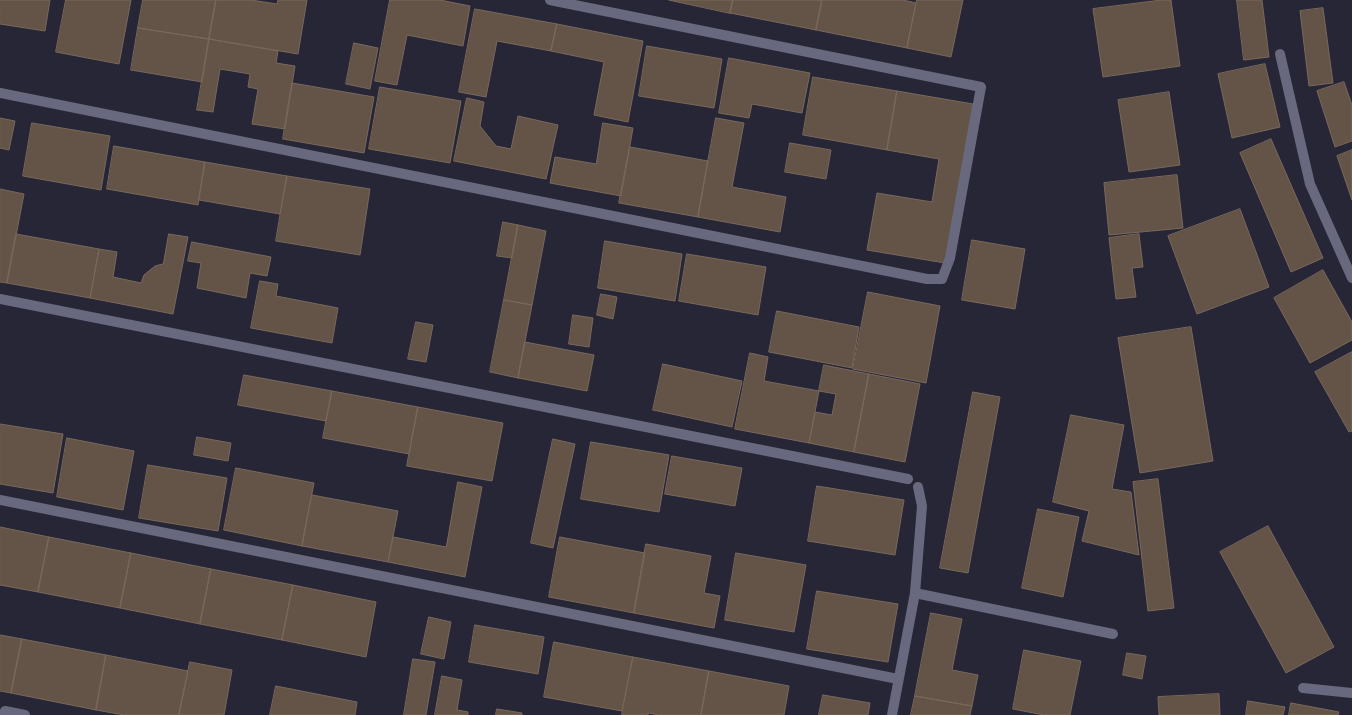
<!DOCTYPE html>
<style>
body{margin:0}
canvas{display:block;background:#262636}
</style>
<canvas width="1352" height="715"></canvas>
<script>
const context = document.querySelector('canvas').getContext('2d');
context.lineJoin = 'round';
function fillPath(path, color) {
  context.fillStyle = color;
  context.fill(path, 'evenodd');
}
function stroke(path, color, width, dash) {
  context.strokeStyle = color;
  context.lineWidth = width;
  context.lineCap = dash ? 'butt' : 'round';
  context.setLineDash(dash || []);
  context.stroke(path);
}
const building = new Path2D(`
 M0,0H50L45,31L0,24Z
 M66,0H131L119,64L56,52Z
 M143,0H216L209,39L138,28Z
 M216,0H251L277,4L278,0H307L298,54L209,39Z
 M390,0H440L470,6L463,46L407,35L397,85L375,81Z
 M669,0H733L730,13Z
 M733,0H817L822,1L816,30L730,13Z
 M822,0H903L916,3L907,48L816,30Z
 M917,0H963L951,57L907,48Z
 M1162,0H1171L1180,66L1103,77L1093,9Z
 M1237,0H1262L1269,57L1244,60Z
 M1323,8L1333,83L1309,86L1300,11Z
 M475,9L557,24L551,51L497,41L486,97L459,92Z
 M557,24L643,41L628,122L594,115L604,62L551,51Z
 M138,28L209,39L202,82L131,70Z
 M209,39L278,51L276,63L295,66L285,129L252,124L258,89L248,87L250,74L220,69L213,112L197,110Z
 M354,43L378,48L370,89L346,84Z
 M647,46L722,59L714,108L639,96Z
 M729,58L810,73L802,113L752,104L749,118L719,113Z
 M1265,64L1280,127L1232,138L1218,74Z
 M813,77L897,91L887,150L803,135Z
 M1344,82L1352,105V141L1335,147L1317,91Z
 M292,83L374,97L364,153L283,139Z
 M380,87L461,101L450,163L369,149Z
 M897,91L973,104L945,263L867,250L877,193L932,202L939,159L887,150Z
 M1169,92L1180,165L1129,172L1118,100Z
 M467,98L484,102L480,126L496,146L511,149L518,116L558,125L546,179L454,161Z
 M0,118L15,121L9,150L0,148Z
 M716,118L744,123L732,187L786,197L780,232L698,217Z
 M32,123L110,136L101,190L23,176Z
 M603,123L633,128L621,196L550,183L555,157L596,164Z
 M1271,139L1323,258L1291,272L1240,153Z
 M790,143L831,150L826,179L785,172Z
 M114,146L205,162L198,205L107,189Z
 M630,147L708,161L698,217L619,203Z
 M1352,150V200L1337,156Z
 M205,162L287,176L280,214L199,200Z
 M1177,175L1183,228L1109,235L1104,183Z
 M287,176L370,189L360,255L276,241Z
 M0,189L24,194L7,283L0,282Z
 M1240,209L1269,287L1197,314L1168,236Z
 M503,222L518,225L512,258L497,256Z
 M518,225L546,231L532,305L504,300Z
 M16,234L99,249L90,298L7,283Z
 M169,234L188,237L173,314L90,298L99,249L117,252L113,277L141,283L144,275L155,266L163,264Z
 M1139,234L1143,267L1132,268L1136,297L1116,299L1109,238Z
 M972,240L1025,249L1015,309L962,300Z
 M605,241L682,254L675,301L598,288Z
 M192,242L271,257L267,276L250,273L246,298L197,288L201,263L188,261Z
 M687,254L766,267L758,315L679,301Z
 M1323,270L1352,322V340L1310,363L1274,298Z
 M260,281L278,284L276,296L338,308L332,343L251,328Z
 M868,292L940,306L926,383L853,369Z
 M601,294L617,297L613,319L597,315Z
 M504,300L532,305L518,378L490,372Z
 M777,311L859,327L852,368L769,352Z
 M573,315L593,318L589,347L569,344Z
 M416,322L433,325L426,362L408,359Z
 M1191,327L1213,461L1140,473L1118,338Z
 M525,342L594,355L587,391L518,378Z
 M1352,352V431L1349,432L1315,372Z
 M750,353L768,357L764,381L819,391L809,443L735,429Z
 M663,364L742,381L732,427L653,410Z
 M824,365L869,374L854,452L809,443L815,412L832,415L836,394L819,391Z
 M869,374L920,384L905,462L854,452Z
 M244,375L332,391L326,421L238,405Z
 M332,391L418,407L409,454L323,438Z
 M973,392L1000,397L968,573L940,568Z
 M418,407L503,423L492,481L407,466Z
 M1071,415L1124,425L1112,489L1131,492L1139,555L1082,541L1089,511L1053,502Z
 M0,424L63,434L53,493L0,484Z
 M197,437L231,443L228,461L194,455Z
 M67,438L134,451L123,510L57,497Z
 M553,439L575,444L553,548L531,543Z
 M591,442L669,455L659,512L581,499Z
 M672,456L742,468L735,506L665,494Z
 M148,465L227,478L218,531L139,518Z
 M236,468L314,483L302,546L224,530Z
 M1158,479L1174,608L1148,611L1133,482Z
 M458,482L482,487L465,577L388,562L393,537L446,547Z
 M817,486L904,500L895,555L808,541Z
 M312,495L398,511L388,562L302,546Z
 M1038,509L1079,517L1063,597L1022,588Z
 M1268,526L1334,647L1286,673L1220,552Z
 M0,527L49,537L38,592L0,585Z
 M49,537L131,553L120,608L38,592Z
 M560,537L645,553L634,613L549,597Z
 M646,544L711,556L704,593L720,596L714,628L634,613Z
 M131,553L211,569L200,624L120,608Z
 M736,553L806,565L794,632L725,620Z
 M211,569L293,585L282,640L200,624Z
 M293,585L376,602L366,657L282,640Z
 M817,591L898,604L888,662L807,649Z
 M931,613L962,619L952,670L978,675L972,706L915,696Z
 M429,617L451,622L444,659L421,654Z
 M475,625L544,637L538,674L469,662Z
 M0,635L22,639L11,693L0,691Z
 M22,639L106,655L96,710L11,693Z
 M554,642L633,657L622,711L544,697Z
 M1024,650L1081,661L1070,715H1044L1013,709Z
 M1127,653L1146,656L1142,679L1123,675Z
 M106,655L188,671L179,715H124L96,710Z
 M633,657L709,671L701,715H659L648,713V715H622Z
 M413,659L435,662L426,715H404Z
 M190,662L232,670L224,715H179Z
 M709,671L789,686L784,715H701Z
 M442,676L462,680L457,710L468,712V715H435Z
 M276,686L357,702L355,715H270Z
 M1219,694L1220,715H1159L1158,697Z
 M823,695L870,703L868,715H819Z
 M915,696L972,706L970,715H911Z
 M1248,701L1285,707L1283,715H1246Z
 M1291,703L1339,712L1338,715H1289Z
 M497,709L522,713V715H496Z`);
fillPath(building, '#645447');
stroke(building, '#79685b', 1);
stroke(new Path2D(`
 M915,593L1113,634`), '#68697f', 10);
stroke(new Path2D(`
 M1280,54L1310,184L1352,278
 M0,93L927,279H942L950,258L981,87L550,0
 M0,299L908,479
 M0,500L898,679
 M1303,688L1352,693
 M4,715L5,711L25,715
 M892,715L915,593L922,506L918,487`), '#68697f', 10);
</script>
